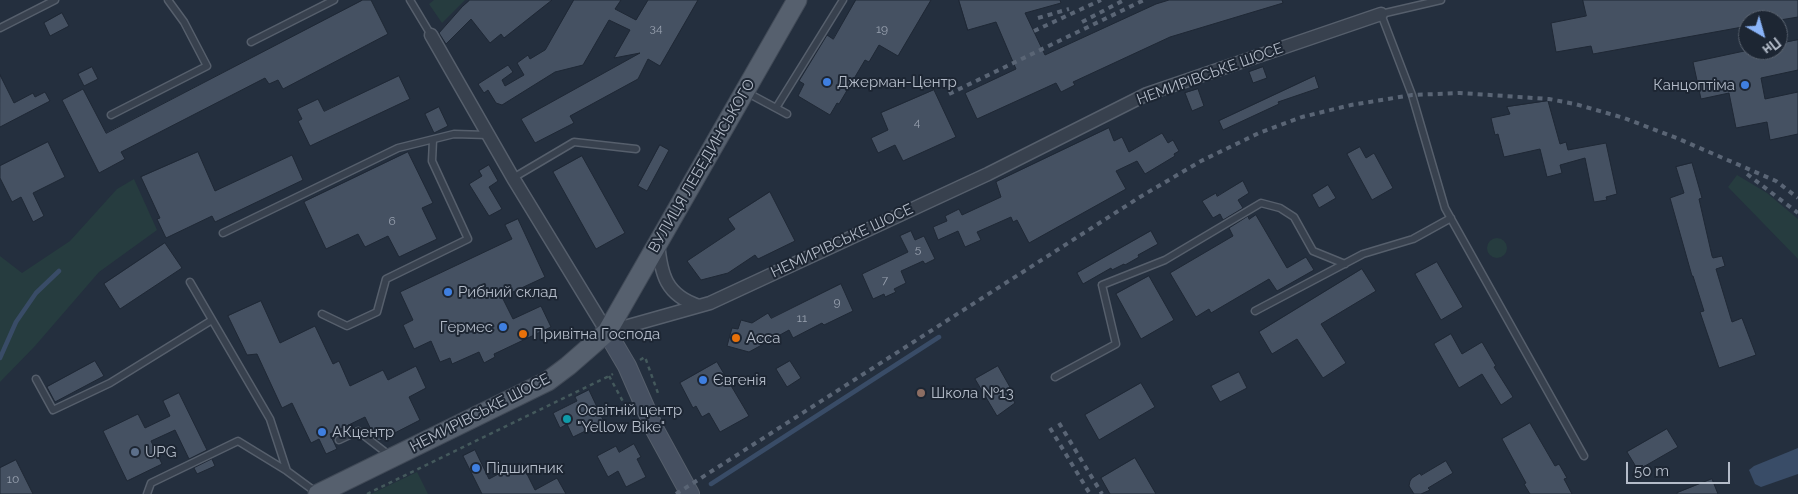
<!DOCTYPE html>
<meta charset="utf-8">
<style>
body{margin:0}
#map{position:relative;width:1798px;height:494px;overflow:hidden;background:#242f3e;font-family:Raleway,sans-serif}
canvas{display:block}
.north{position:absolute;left:1738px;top:10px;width:50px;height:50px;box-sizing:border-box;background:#1d2633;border:1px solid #59626f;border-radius:50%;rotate:142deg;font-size:14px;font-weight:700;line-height:20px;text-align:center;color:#b4bcc9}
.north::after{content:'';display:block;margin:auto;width:18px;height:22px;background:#8ab4f8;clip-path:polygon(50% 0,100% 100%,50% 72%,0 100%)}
.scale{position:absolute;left:1626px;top:462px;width:104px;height:22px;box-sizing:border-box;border:2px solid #b4bcc9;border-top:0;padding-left:6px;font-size:15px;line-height:18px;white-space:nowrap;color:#b4bcc9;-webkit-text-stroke:4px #1d2633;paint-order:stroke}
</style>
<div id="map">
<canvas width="1798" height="494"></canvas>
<div class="north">Пн</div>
<div class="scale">50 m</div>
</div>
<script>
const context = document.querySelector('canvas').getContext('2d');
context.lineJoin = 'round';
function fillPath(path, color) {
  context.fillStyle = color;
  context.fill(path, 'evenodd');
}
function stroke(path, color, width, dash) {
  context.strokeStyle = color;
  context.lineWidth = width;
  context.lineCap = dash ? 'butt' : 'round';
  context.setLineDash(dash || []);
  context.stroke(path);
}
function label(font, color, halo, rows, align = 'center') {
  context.font = font + ' Raleway,sans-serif';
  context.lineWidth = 4;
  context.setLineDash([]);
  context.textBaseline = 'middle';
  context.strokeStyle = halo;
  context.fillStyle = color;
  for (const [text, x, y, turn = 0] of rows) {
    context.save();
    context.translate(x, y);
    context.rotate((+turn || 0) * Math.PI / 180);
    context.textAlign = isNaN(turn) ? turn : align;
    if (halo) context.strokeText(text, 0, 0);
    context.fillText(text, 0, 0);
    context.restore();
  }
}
fillPath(new Path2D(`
 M434,0H465L442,23L429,4Z
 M1737,175L1767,193L1798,219V259L1728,187Z
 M134,179L157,230L99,272L35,346L0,382V256L22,273L70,241L117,189Z
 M1487 248a10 10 0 1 1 20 0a10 10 0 1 1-20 0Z
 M417,472L428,494H371Z`), '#263c3f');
fillPath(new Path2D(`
 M1798,448V474L1761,487L1755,484L1749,470L1754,466Z`), '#394c67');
stroke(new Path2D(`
 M0,358L16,322L36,293L59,271
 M711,484L939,337`), '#394c67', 4.5);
const building = new Path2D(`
 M363,0H371L388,34L283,89L278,80L269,84L265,78L121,152L125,159L99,173L62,100L83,89L106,133Z
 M470,0H552L504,38L501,34L490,43L471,19L446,44L439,33L462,7Z
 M574,0H621L615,9L636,20L648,0H698L660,66L648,59L638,79L570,116L574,123L535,143L521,119L640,53L614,58L630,30L609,20L583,65L555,72L502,105L496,103L488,90L484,93L478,84L508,65L513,72L502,80L505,86L524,75L517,63L528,55L530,59L545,50Z
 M856,0H931L898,56L879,45L869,62L865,60L839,104L837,103L830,115L798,96L804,84L799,81L827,35L833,39Z
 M959,0H1060L1061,3L1025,13L1045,55L1156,4L1169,0H1282L1283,3L1170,37L1073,82L1075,85L1061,92L1056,83L977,119L965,93L1016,69L996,22L968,30Z
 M1583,0H1798V17L1780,20H1748V26L1593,54L1591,46L1556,52L1551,23L1586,16Z
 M62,13L69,26L50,36L44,23Z
 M1798,40V70L1761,78L1765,99L1798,92V134L1770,140L1767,122L1736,128L1729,93L1701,99L1693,62L1749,50H1778V44Z
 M92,67L98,79L84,86L78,74Z
 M1263,67L1267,78L1253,83L1249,72Z
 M0,75L14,103L33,93L35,97L45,92L50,101L0,127Z
 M399,76L410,99L310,146L298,121L302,119L297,109L318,99L324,111Z
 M1315,76L1319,88L1278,102L1279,104L1223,130L1219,121Z
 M1198,89L1204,106L1192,111L1185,93Z
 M934,90L956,137L903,161L895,145L878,153L871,138L888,130L881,113Z
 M1548,101L1560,144L1566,142L1568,150L1606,143L1617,194L1606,197L1607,200L1594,202L1585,158L1560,165L1562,173L1547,177L1540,149L1504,157L1498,134L1495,135L1491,118L1510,114L1507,107Z
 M439,107L448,126L434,133L425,114Z
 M1109,128L1114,141L1122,137L1129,152L1162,133L1168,143L1173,140L1179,151L1174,154L1175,156L1145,174L1137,161L1116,171L1126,189L1029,243L1017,220L1013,222L1011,217L977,232L981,240L965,247L958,231L938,240L933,227L947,221L945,216L959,209L962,215L1001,197L996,182Z
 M48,142L65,177L33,193L44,216L33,222L21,197L12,202L0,178V166Z
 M660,145L669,150L647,191L638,186Z
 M1360,147L1366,158L1374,153L1393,188L1372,200L1347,154Z
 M198,152L215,191L292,155L303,180L215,222L212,216L166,238L157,219L160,218L141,177Z
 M408,152L433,203L422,208L437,239L399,257L388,236L365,247L358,234L326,249L304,202Z
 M582,156L625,233L596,249L553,172Z
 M1692,163L1702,198L1699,199L1712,256L1713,258L1722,256L1725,266L1716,269L1732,322L1742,318L1756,355L1719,368L1700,312L1704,311L1693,276H1692L1670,198L1684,193L1676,167Z
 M489,165L498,181L489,187L502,209L489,216L469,184L482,176L479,171Z
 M1243,181L1249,193L1238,200L1243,208L1223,220L1220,214L1213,218L1202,201L1216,193L1217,196Z
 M1328,185L1336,198L1319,208L1312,195Z
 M770,192L795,241L758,259L755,255L728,273L701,280L687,261L735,229L728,219Z
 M1256,215L1287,268L1306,257L1314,270L1277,291L1269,279L1211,313L1209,309L1196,317L1170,273L1233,236L1229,228L1248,216L1249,219Z
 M518,219L545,277L502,297L513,319L541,306L551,327L494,354L495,357L484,363L479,352L452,364L450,358L440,362L431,341L414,349L403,325L413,320L400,292L512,239L505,225Z
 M911,231L915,240L924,236L935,259L925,264L923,261L901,271L906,283L894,289L896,292L885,297L884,294L873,299L862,274L908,252L900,236Z
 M1151,231L1158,244L1138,255L1139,257L1125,265L1124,264L1112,270L1111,268L1083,284L1077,273Z
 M165,243L182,268L120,309L104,284Z
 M1437,262L1463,307L1441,320L1415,274Z
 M1362,269L1376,291L1321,324L1346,363L1323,378L1297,339L1272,354L1259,332Z
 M1149,276L1174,320L1141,339L1116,294Z
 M841,284L853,311L824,325L822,323L793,338L789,330L749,352L727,346L732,328L738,329L741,320L752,323L768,313L771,318Z
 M261,301L280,343L315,326L333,364L339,361L350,386L383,370L388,380L416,366L426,388L409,397L420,420L379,441L375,438L365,417L330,434L337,449L326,454L319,439L311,443L292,403L282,408L257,354L247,355L228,316Z
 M1451,334L1462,354L1482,342L1496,366L1494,367L1513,397L1501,405L1482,374L1459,388L1434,344Z
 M95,361L104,376L55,402L47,387Z
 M790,361L801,378L787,387L776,369Z
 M717,362L749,416L720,432L709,413L702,417L696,406L693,408L680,383Z
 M998,366L1015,396L1012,398L1015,403L997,416L975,379Z
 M1239,372L1247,388L1220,402L1211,386Z
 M1141,383L1155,407L1099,440L1085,415Z
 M589,390L604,422L573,437L567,424L560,428L553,413L577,401L575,397Z
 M179,393L207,450L189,459L175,430L151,441L162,464L127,481L103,431L138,414L145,428L170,416L163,401Z
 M1530,423L1555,466L1559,464L1567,478L1564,479L1572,494H1530L1524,484L1526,483L1502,439Z
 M1667,429L1678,447L1638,470L1627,452Z
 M634,444L641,457L637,459L646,477L626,487L618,471L608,477L597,456L616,446L619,452Z
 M475,450L489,479L521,462L535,490L557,478L566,494H482L463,456Z
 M1135,458L1156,494H1110L1101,478Z
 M212,459L215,466L197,474L194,468Z
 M16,460L33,494H0V468Z
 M1446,461L1453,473L1428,488L1430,490L1421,494H1414L1409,486L1410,481L1412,478L1420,473L1421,475Z
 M1712,479L1718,494H1677V493Z`);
fillPath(building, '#455162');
stroke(building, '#1f2835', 1);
const service = new Path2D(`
 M410,0L431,35
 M1441,0L1381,14L1412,95L1445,208L1584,456
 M0,28L55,0
 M251,42L334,0
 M746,92L787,114
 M776,108L843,0
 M111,115L207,66L184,22L168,0
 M513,178L574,142L636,149
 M223,233L398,148L454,134L488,135
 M190,282L270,419L287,471L317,493
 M1255,311L1363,254L1413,239L1451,218
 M322,314L347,326L377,312L386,279L468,239L432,161L433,140
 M1055,377L1116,344L1102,285L1165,260L1261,203L1280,208L1294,217L1313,251L1345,264
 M36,379L53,410L110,383L212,320
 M339,440L358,431L389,455
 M147,494L151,483L238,441L287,471`);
const minor = new Path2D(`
 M431,35L513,178L607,332L710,303L988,174L1147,94L1381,14
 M658,243C661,275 666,295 699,306`);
const secondary = new Path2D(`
 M607,332L627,366L655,430L690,494`);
const primary = new Path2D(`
 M318,494L548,381L568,366L607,332L797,0`);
stroke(service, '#565f6c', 9);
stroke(minor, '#565f6c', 15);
stroke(secondary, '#565f6c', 20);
stroke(primary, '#414a57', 21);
stroke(new Path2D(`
 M640,360L645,357L659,396
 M609,376L631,416
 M367,494L613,374`), '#44595c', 2.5, [4, 4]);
stroke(service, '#38414e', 6);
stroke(minor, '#38414e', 12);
stroke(secondary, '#465061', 18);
stroke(primary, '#56606e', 19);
stroke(new Path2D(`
 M1038,18L1069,9
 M1082,22L1124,0
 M1034,31L1101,0
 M949,94L1144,0
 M1747,174L1798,213
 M1059,423L1102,494
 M1050,428L1090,494
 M676,494L1140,197L1201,161L1259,133L1302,117L1351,105L1412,95L1460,93L1549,99L1575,104L1624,118L1679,139L1776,181L1798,198`), '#5a6575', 4, [5, 5]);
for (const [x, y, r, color] of [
 [827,82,5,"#3f7fe0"],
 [1745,85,5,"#3f7fe0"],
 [448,292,5,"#3f7fe0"],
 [503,327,5,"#3f7fe0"],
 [523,334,5,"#e8710a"],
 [736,338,5,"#e8710a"],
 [703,380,5,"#3f7fe0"],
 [921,393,5,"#8d6e63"],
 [567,419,5,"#0f9aa8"],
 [322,432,5,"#3f7fe0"],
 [135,452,5,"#5c6f8a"],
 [476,468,5,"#3f7fe0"]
]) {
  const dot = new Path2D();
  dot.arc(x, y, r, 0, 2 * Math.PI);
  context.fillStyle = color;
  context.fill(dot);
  stroke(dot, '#1d2633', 2);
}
label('12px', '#98a1af', null, [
 ["34",656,28],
 ["19",882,29],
 ["4",917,122],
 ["6",392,221],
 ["5",918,249],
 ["7",885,280],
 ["9",837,302],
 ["11",802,318],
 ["10",13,479]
]);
label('15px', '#b4bcc9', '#1d2633', [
 ["НЕМИРІВСЬКЕ ШОСЕ",1210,74,-20],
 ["ВУЛИЦЯ ЛЕБЕДИНСЬКОГО",702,166,-60],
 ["НЕМИРІВСЬКЕ ШОСЕ",842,241,-25],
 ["НЕМИРІВСЬКЕ ШОСЕ",480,413,-27]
]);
label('15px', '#b4bcc9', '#1d2633', [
 ["Джерман-Центр",837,82],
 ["Канцоптіма",1735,85,"right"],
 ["Рибний склад",458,292],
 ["Гермес",493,327,"right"],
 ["Привітна Господа",533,334],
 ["Асса",746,338],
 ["Євгенія",713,380],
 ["Школа №13",931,393],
 ["Освітній центр",577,410],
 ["\"Yellow Bike\"",577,427],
 ["АКцентр",332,432],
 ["UPG",145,452],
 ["Підшипник",486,468]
], 'left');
</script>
